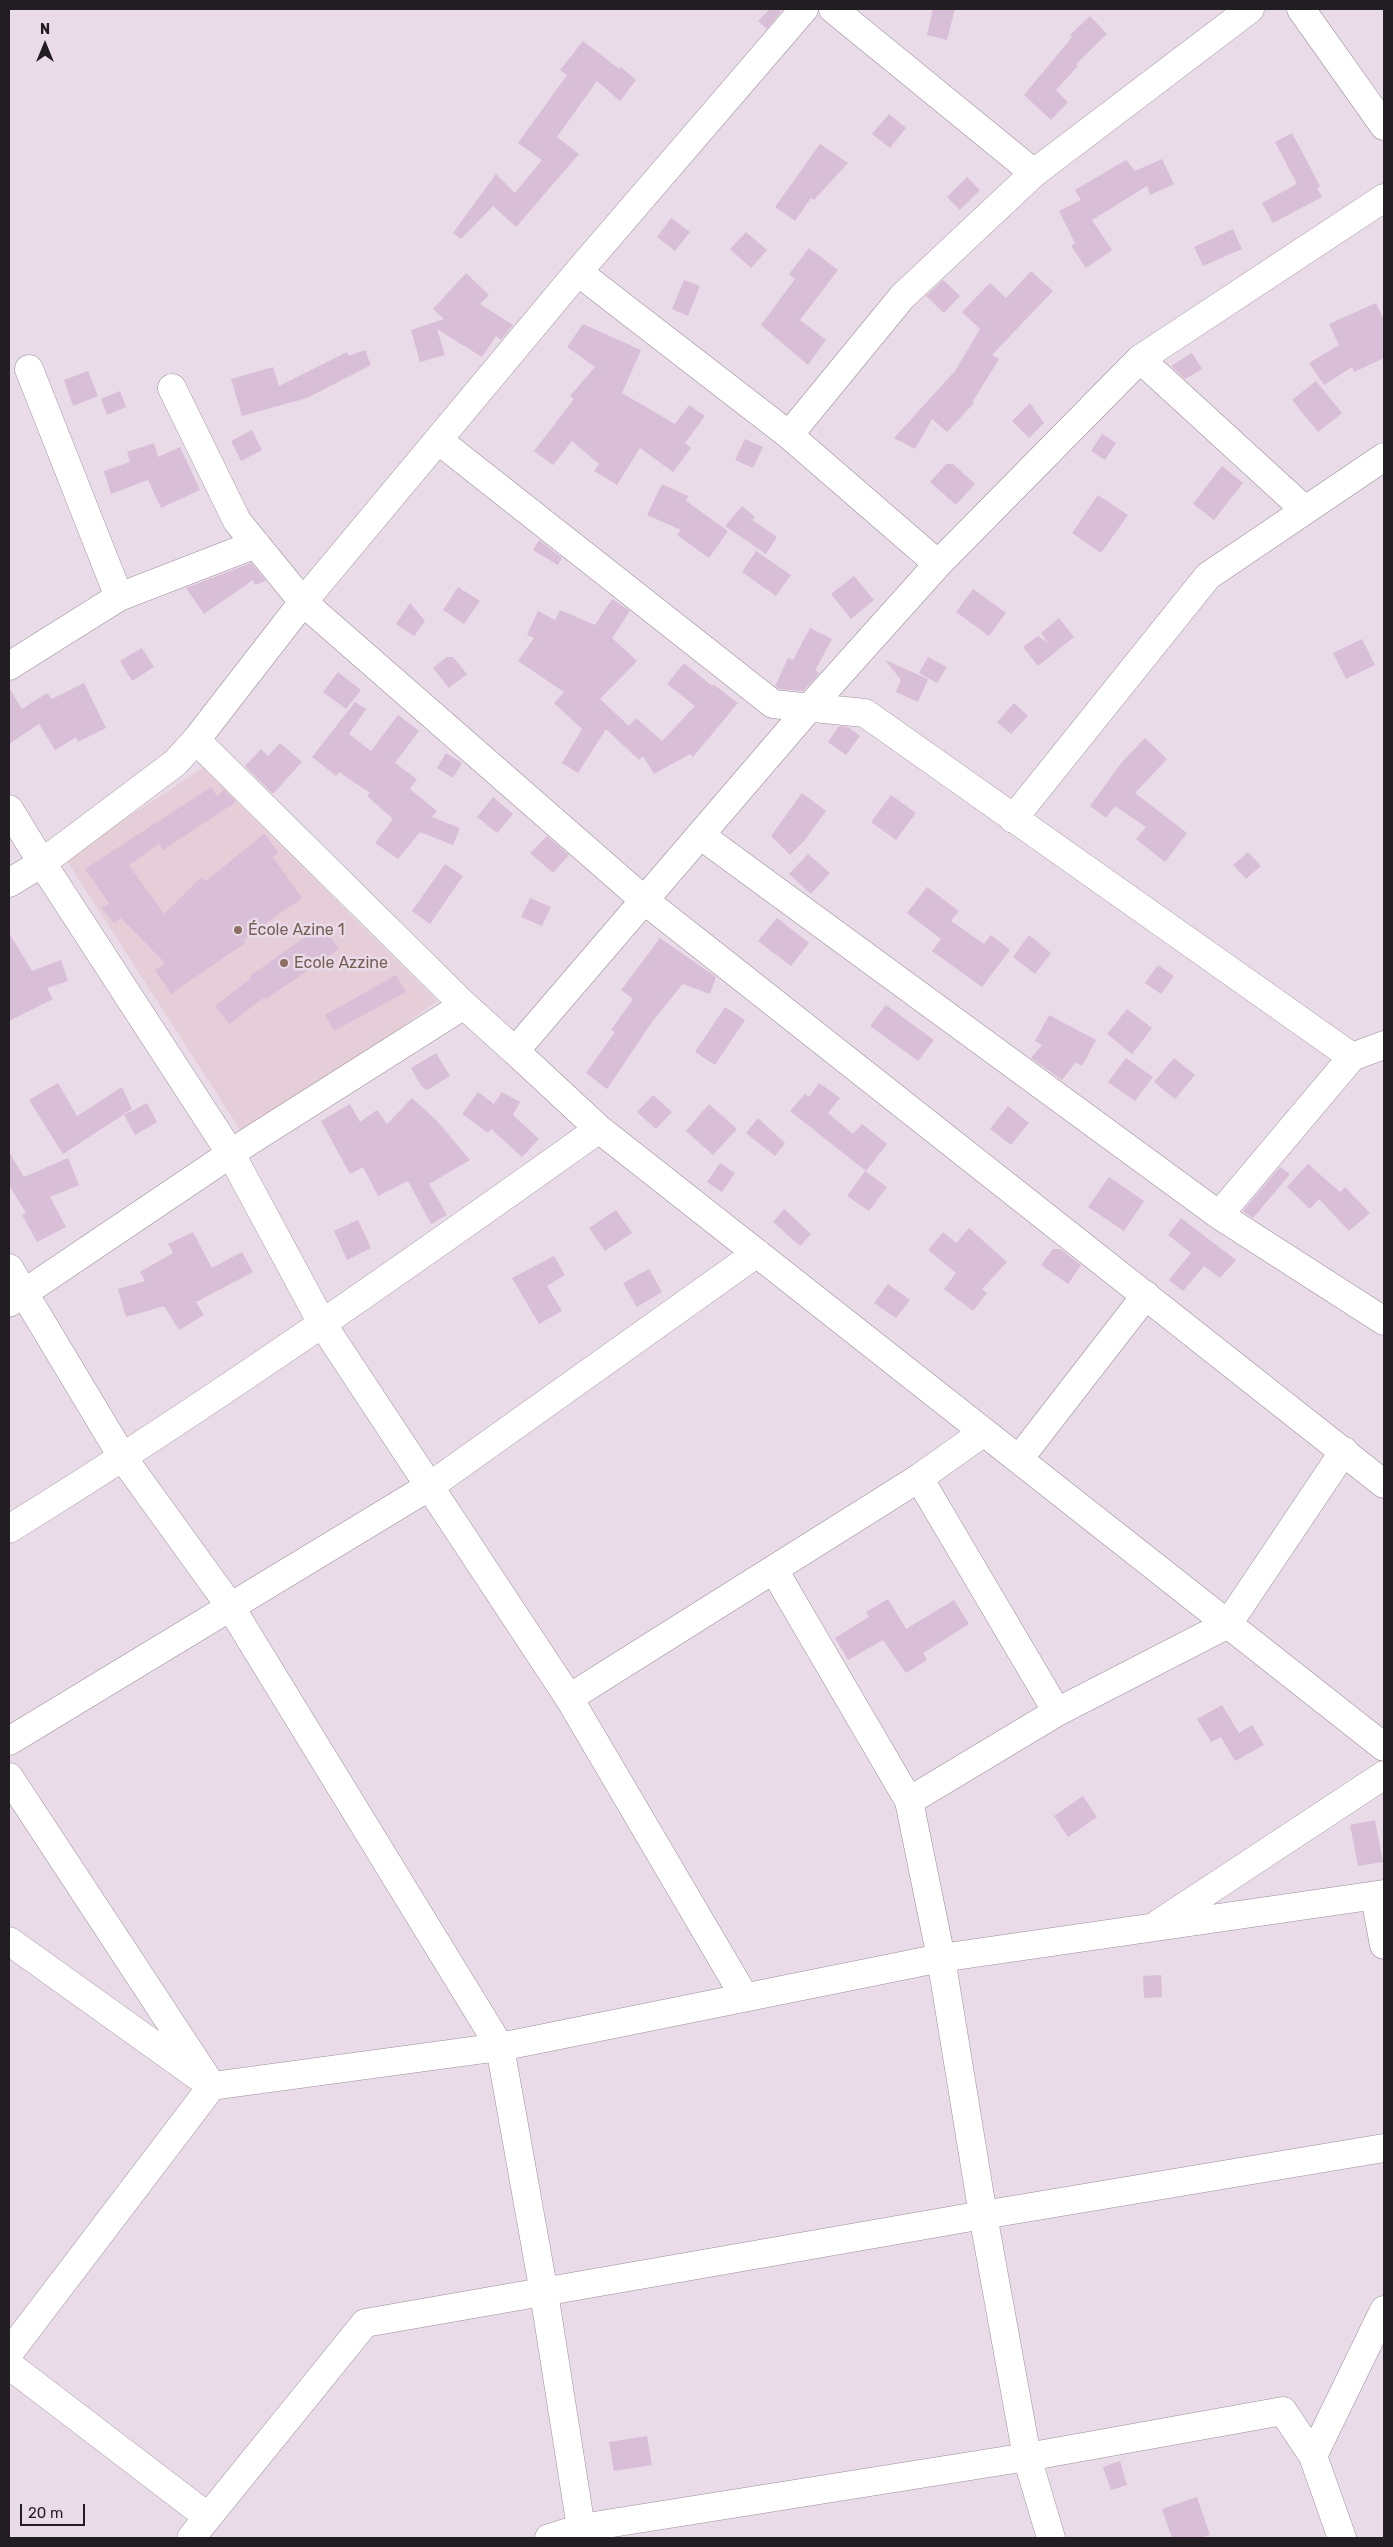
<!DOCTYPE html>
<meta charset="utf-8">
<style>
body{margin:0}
#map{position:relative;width:1393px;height:2547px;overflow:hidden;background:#e9dbe8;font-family:Rubik,sans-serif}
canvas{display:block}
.frame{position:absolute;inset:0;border:10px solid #221d22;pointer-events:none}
.north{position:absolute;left:20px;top:20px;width:50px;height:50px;-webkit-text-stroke:4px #e9dbe8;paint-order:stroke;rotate:0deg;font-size:14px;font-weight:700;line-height:20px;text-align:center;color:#221d22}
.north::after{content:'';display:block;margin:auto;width:18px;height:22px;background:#221d22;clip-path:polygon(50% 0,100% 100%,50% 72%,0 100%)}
.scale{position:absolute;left:20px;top:2504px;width:65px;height:22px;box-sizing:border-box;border:2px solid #221d22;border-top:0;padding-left:6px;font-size:15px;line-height:18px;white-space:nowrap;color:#221d22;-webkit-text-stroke:4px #e9dbe8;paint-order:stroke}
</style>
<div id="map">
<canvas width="1393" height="2547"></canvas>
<div class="frame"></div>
<div class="north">N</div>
<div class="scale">20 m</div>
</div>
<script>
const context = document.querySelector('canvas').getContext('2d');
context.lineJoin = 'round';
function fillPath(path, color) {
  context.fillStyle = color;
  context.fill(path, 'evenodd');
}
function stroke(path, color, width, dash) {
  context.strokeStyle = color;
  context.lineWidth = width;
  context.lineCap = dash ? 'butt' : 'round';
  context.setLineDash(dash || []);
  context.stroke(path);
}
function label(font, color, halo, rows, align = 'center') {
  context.font = font + ' Rubik,sans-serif';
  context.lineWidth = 5;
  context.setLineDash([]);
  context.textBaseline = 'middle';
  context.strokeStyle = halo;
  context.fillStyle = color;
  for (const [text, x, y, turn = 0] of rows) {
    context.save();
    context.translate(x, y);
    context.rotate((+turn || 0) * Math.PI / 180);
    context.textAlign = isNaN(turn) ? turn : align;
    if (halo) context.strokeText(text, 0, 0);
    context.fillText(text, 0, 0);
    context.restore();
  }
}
fillPath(new Path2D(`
 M203,768L437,1001L248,1142L65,858Z`), '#e6ced9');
fillPath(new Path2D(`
 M770,9H777L781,12L767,29L758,21Z
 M933,9H955L947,40L927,35Z
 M1090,16L1107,34L1076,64L1078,66L1056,90L1068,102L1051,120L1024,95L1072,37L1070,35Z
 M583,41L619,69L621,67L636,80L620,101L597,81L557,137L579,154L516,227L493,206L461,239L453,233L496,174L515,193L542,160L518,143L567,75L560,70Z
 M889,114L906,128L890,148L872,134Z
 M1292,133L1320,186L1317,188L1322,197L1273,223L1262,203L1297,184L1275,142Z
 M820,144L848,163L814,200L811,198L795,221L775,207Z
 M1162,159L1174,184L1150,195L1147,186L1092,220L1112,250L1086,268L1071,246L1075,243L1059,211L1081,200L1075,190L1126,160L1135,171Z
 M967,177L980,190L960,210L947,197Z
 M671,218L690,232L675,251L657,237Z
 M1233,229L1242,249L1203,266L1194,247Z
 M746,232L767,250L751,268L730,249Z
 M809,248L838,270L800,320L826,340L808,365L761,325L795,279L789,274Z
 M1031,271L1053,291L992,355L999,359L973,401L974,403L947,432L932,419L915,449L894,438L955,371L980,329L962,312L990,283L1006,298Z
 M466,273L489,295L480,304L513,325L501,340L496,336L482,357L437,329L445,355L420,362L411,330L444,319L433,309Z
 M684,280L700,286L688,316L672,309Z
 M943,280L960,296L944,313L926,296Z
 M1376,303L1384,320V358L1354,372L1352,367L1324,385L1309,363L1339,345L1329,324Z
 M583,324L641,350L622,393L675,424L689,405L705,416L685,443L691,448L673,472L640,448L617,485L594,471L599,464L572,441L553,465L534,451L574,399L570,396L595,367L567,347Z
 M365,350L371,365L307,398L242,416L231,379L273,367L279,386L347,352L349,356Z
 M1192,353L1202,369L1185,379L1171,366Z
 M88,371L98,396L73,406L64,380Z
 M1316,381L1342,413L1318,432L1292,400Z
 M120,391L126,407L107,415L101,399Z
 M1030,403L1044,423L1029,438L1012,421Z
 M252,430L262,450L241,461L231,441Z
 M1102,434L1116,443L1105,460L1091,451Z
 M745,439L763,447L753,468L735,460Z
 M154,443L158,457L180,447L200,490L161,508L148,480L111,494L104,471L130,462L127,452Z
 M946,464H953L975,484L956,505L930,482Z
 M1222,466L1243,483L1214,520L1193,504Z
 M662,484L688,496L686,501L728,531L709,558L677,535L681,530L647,515Z
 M1098,495L1128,515L1101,553L1072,533Z
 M742,506L755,517L752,520L777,537L766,554L725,526Z
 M539,540L562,558L558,565L533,550Z
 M756,551L791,575L776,596L742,572Z
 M251,563L266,581L255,585L253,580L204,614L186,588Z
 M854,576L874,600L851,619L831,594Z
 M458,587L480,601L464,624L443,610Z
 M973,589L1006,613L989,636L956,612Z
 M612,599L630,611L612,638L637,661L600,699L629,726L636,718L662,741L695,706L667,684L684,663L712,686L713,684L738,703L693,757L690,754L654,774L643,756L639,760L606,729L578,773L562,763L582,729L554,703L564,692L518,661L534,638L527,635L538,611L555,620L560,610L595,625Z
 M410,603L425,621L414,636L396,624Z
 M1059,618L1074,637L1038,666L1023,647L1038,636L1048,643L1041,633Z
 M810,628L832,639L815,671L819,672L818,675L803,691L779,689L775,686L788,658L793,660Z
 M1362,639L1375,665L1346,679L1333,653Z
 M142,648L154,667L132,681L120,661Z
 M447,657H453L467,674L449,688L433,668Z
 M928,657L947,667L937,683L919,673Z
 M885,660L928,679L918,702L896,692L901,680Z
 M338,672L361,690L346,709L323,692Z
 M84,683L106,728L78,742L76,737L55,750L39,724L9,744V688L22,709L47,693L52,699Z
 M355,702L366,709L349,734L371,751L398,715L419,731L395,763L417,779L410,789L437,811L432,817L460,828L453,845L420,832L398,859L375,843L393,819L367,796L370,793L339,772L336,776L312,757Z
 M1014,703L1028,716L1011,734L997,722Z
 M839,726L848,727L860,736L846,755L828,742Z
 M1145,738L1167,759L1135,793L1187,833L1165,862L1136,839L1146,827L1115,806L1106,818L1090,806L1122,762Z
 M280,743L302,762L273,794L245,766L261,749L268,756Z
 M446,753L462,763L453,778L437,768Z
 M211,787L217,796L224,789L236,802L163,850L159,844L129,865L164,914L201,877L206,881L264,834L279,853L273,857L302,898L243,940L245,943L171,994L155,970L165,963L121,918L114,923L102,908L109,903L85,869Z
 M802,793L826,811L804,841L790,855L771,836Z
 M891,795L916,813L896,840L871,822Z
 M493,797L513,814L497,833L477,817Z
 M547,836L569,855L553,873L530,853Z
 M1248,852L1261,866L1246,879L1233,865Z
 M808,854L830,873L811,894L789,874Z
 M445,864L463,876L430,924L412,911Z
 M927,887L959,911L951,921L984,944L991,935L1010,950L982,987L932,951L941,939L907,913Z
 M530,898L551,907L542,926L521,917Z
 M777,918L809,943L791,966L758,941Z
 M322,925L339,949L266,999L265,997L229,1024L215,1006L251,978L250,976Z
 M9,933L32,971L61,960L68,981L47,988L53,999L9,1021Z
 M1029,935L1051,953L1035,974L1013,957Z
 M660,938L716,977L710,994L683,984L681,986L652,1022L607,1089L586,1073L615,1032L611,1030L633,999L621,990Z
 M1158,965L1174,976L1161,994L1145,983Z
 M396,975L406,992L334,1031L325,1015Z
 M886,1005L934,1040L918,1061L870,1026Z
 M725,1007L745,1020L715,1065L695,1052Z
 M1127,1009L1152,1028L1132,1054L1107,1034Z
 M1049,1015L1096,1040L1082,1066L1076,1062L1062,1080L1031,1058L1042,1045L1035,1041Z
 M436,1053L450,1076L427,1090L421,1086L411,1068Z
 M1126,1058L1153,1077L1135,1101L1108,1082Z
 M1174,1058L1195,1075L1175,1099L1154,1082Z
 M58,1083L77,1116L122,1087L132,1109L63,1154L29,1100Z
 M819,1083L840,1098L828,1113L853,1134L862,1124L887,1144L866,1171L790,1111L805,1094L809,1097Z
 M478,1092L494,1104L502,1092L520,1102L513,1115L539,1139L522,1157L491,1129L488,1133L462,1114Z
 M653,1095L672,1112L656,1129L637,1112Z
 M412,1098L437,1121L470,1160L429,1184L447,1215L431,1224L408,1181L378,1196L363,1167L350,1174L321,1121L350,1104L360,1122L377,1110L387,1124Z
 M147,1103L157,1122L135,1135L124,1115Z
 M709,1104L737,1129L713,1155L686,1131Z
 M1008,1106L1029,1123L1011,1145L990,1129Z
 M758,1118L785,1143L775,1156L746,1133Z
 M9,1152L24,1177L68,1158L79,1185L50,1197L66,1227L37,1242L22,1215L26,1213L9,1185Z
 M720,1163L735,1173L722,1192L707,1182Z
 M1308,1164L1340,1192L1345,1187L1370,1213L1349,1231L1319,1199L1310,1209L1287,1187Z
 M1280,1167L1290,1174L1253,1218L1243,1211Z
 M865,1171L887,1187L869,1211L847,1196Z
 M1109,1177L1144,1201L1124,1231L1088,1207Z
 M784,1209L811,1234L800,1246L773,1222Z
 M616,1210L632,1233L605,1251L589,1228Z
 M1181,1218L1236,1260L1220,1278L1204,1266L1183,1291L1169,1280L1191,1253L1168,1235Z
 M358,1220L371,1248L347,1260L334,1231Z
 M969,1228L1007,1262L982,1289L987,1293L973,1311L944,1289L956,1273L928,1250L943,1232L956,1243Z
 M193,1232L212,1268L242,1252L253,1272L196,1302L204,1315L179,1330L164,1306L126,1317L118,1289L145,1281L140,1272L173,1253L168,1244Z
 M1053,1249H1060L1081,1265L1068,1284L1041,1265Z
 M554,1256L565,1275L547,1286L562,1311L539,1324L512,1278Z
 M649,1269L662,1292L637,1307L623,1283Z
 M888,1284L910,1300L896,1318L874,1303Z
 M888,1599L906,1629L954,1600L969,1624L923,1653L927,1660L906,1673L883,1640L848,1660L835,1638L869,1617L866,1612Z
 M1222,1705L1239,1733L1252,1725L1264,1745L1235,1761L1221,1737L1211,1742L1197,1719Z
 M1083,1796L1097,1817L1068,1837L1054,1816Z
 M1375,1820L1383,1862L1358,1866L1350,1825Z
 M1161,1975L1162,1997L1144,1998L1143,1976Z
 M647,2436L652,2465L614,2471L609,2442Z
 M1120,2461L1127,2485L1111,2490L1103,2467Z
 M1197,2497L1210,2535L1200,2538H1172L1162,2509Z`), '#d9bed7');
const minor = new Path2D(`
 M833,9L1034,173
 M1301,9L1384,126
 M1384,198L1140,359L938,564L809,708L515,1051L599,1129L1384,1747
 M578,272L789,435L938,564
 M1140,359L1305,510
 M29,369L119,597
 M172,388L237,521L303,602L644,900L1384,1484
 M789,435L902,297L1034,173L1250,9
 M438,440L773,704L865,713L1352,1057L1384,1045
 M9,666L119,597L256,544
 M196,740L464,1005
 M9,809L42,863L231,1154L323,1325L569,1698L744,1996
 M1013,819L1208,576L1384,457
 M700,835L1219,1215L1384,1321
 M9,883L42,863L175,763L196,740L303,602L578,272L804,9
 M1219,1215L1352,1057
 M9,1268L123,1458L230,1606L500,2047L544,2293L581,2528
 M9,1303L248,1142L464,1005L515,1051
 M1019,1459L1146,1295
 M919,1478L1057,1712
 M9,1529C211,1404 405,1267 599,1129
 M774,1570L909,1801L941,1958L983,2215L1027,2457L1051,2538
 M569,1698L919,1478L984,1432
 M9,1741L430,1486L757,1253
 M9,1777L212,2086
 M909,1801L1057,1712L1228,1624L1344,1451
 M1375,1897L1384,1945
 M1158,1924L1384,1775
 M9,1941L199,2077
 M9,2353L212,2086L500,2047L941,1958L1384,1894
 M9,2365L208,2517
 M1313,2456L1384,2310
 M191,2538L365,2323L983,2215L1384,2148
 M549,2538L581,2528L1027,2457L1283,2411L1313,2456L1342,2538`);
stroke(minor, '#9c8e9b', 29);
stroke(minor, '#fff', 28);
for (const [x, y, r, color] of [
 [238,930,5,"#8d6e63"],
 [284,963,5,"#8d6e63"]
]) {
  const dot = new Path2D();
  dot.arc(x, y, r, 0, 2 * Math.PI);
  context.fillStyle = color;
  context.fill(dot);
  stroke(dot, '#e9dbe8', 2);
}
label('16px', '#785e54', '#e9dbe8', [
 ["École Azine 1",248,930],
 ["Ecole Azzine",294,963]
], 'left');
</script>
